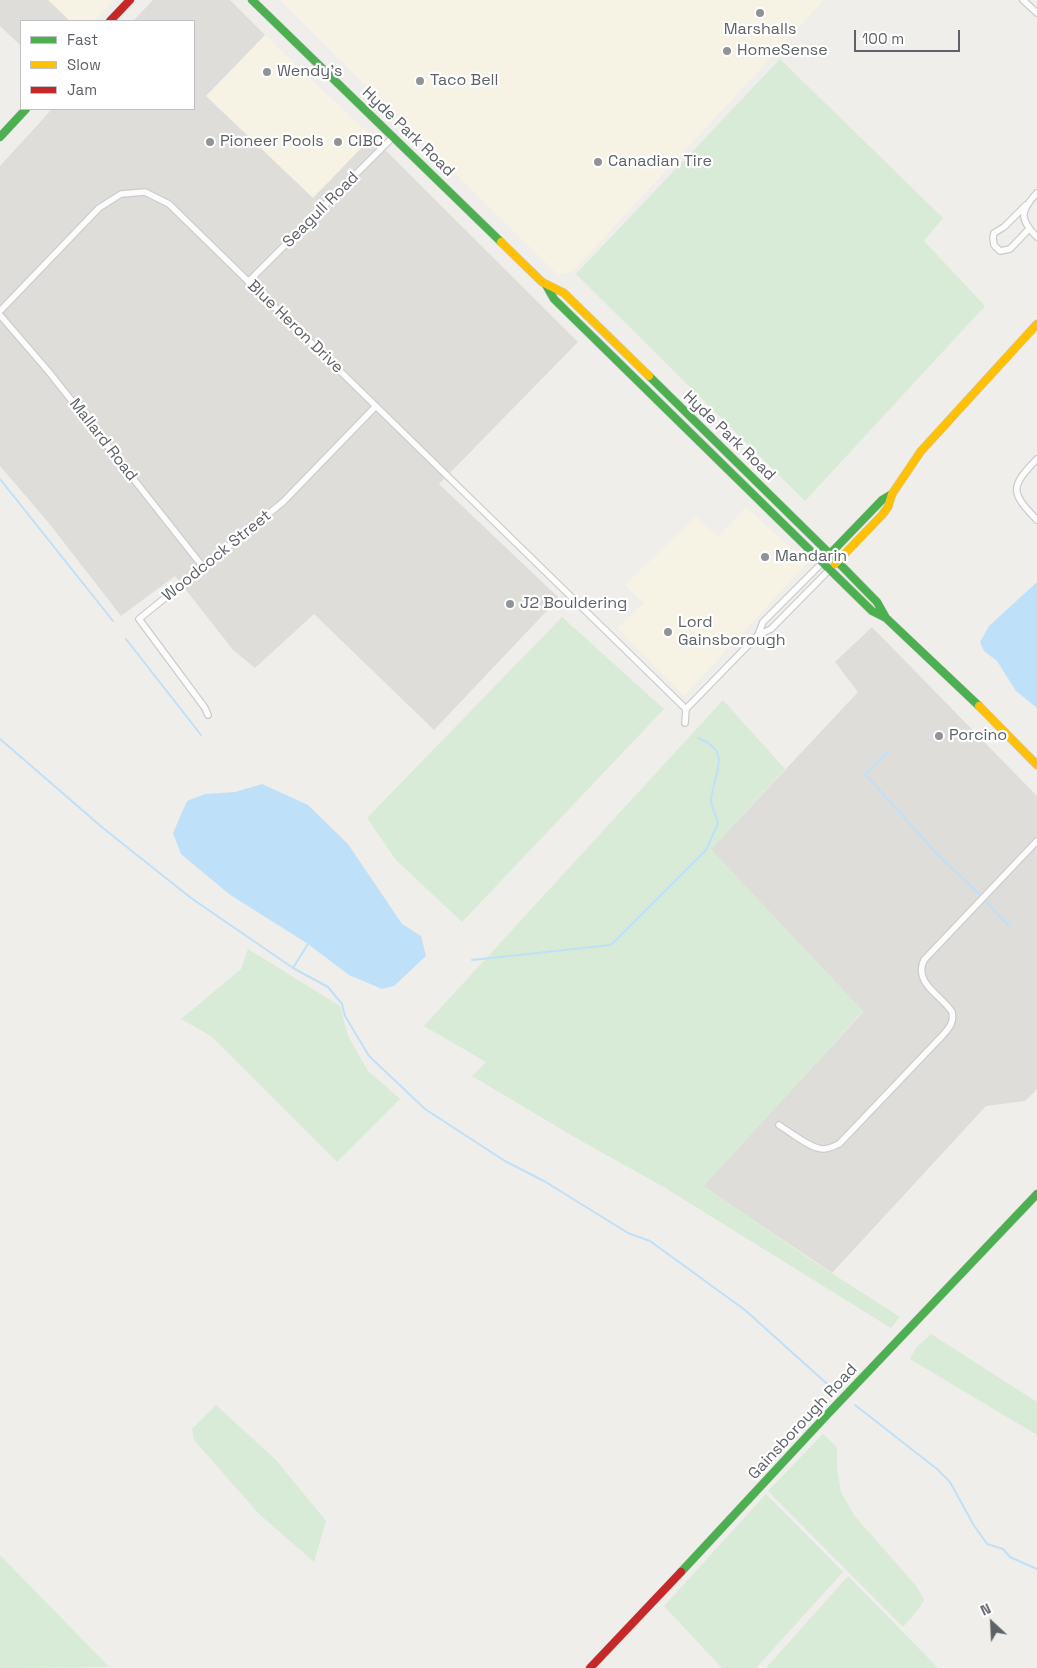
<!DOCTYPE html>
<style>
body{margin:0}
#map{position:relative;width:1037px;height:1668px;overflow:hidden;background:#efeeea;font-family:"Space Grotesk",sans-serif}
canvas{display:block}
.legend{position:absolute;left:20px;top:20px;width:175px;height:90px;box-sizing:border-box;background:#fff;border:1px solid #bfc1c3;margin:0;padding:6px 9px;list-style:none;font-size:15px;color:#5f6368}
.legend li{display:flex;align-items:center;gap:10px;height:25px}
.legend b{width:25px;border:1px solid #bfc1c3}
.north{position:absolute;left:967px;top:1598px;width:50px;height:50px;-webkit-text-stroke:4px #fff;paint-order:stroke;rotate:335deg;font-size:14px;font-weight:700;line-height:20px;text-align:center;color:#5f6368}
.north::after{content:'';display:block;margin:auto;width:18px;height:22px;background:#5f6368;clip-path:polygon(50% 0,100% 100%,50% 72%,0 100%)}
.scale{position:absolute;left:854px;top:30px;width:106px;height:22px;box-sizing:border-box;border:2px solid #5f6368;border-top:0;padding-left:6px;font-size:15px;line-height:18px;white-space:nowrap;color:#5f6368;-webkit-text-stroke:4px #fff;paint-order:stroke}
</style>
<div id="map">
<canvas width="1037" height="1668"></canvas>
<ul class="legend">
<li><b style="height:6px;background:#4caf50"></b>Fast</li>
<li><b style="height:6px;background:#ffc107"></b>Slow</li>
<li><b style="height:6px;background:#c62828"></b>Jam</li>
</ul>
<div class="north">N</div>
<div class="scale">100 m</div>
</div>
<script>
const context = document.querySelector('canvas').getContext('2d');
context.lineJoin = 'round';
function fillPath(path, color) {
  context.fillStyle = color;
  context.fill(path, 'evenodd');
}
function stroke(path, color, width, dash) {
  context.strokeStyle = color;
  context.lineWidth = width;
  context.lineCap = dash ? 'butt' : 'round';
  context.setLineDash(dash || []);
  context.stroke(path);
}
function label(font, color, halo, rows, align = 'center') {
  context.font = font + ' "Space Grotesk",sans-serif';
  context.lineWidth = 4.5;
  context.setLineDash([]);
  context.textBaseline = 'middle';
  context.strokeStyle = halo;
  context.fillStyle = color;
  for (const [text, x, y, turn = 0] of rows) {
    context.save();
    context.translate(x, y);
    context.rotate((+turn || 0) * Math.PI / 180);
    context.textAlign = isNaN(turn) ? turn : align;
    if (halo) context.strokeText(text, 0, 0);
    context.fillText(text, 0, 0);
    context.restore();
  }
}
fillPath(new Path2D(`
 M48,0H113L94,21H70Z
 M280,0H824L572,272L558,275Z
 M265,35L372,137L313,198L206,96Z
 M746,507L807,563L684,696L617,628L644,603L625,585L696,517L718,537Z`), '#f7f3e4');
fillPath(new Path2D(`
 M0,0H48L70,21H21V46L0,26Z
 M153,0H230L265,35L206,96L313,198L372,137L578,342L439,484L559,598L434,730L314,614L255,668L233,650L175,576L121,616L48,522L0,466V166L52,109H194V21H133Z
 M872,627L1037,796V1089L1025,1101L986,1106L832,1273L703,1186L863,1012L710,850L858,692L835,662Z`), '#dfddda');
fillPath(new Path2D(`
 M780,59L943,218L924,241L985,306L805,501L576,274Z
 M562,617L664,709L462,922L396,860L367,818Z
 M723,700L785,769L711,849L863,1011L704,1186L811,1260L900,1317L891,1328L662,1186L576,1138L472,1076L486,1062L424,1026Z
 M248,949L340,1006L348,1036L368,1071L400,1099L337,1162L211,1036L181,1019L241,969Z
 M931,1334L1037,1402V1435L910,1359L916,1348Z
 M216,1405L276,1460L326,1521L314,1562L259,1514L194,1440L192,1429Z
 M823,1434L837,1447V1468L841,1492L854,1515L917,1587L924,1600L920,1607L903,1627L768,1491Z
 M766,1494L843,1572L756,1668H722L664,1606Z
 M0,1555L109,1667L0,1668Z
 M848,1576L938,1668H766Z`), '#d8ebd6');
fillPath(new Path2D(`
 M1037,582V708L1016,691L997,661L984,651L980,642L989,626Z
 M262,784L308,805L348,844L402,924L421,936L426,956L394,986L382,989L349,975L308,944L229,894L181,854L173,833L187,801L205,794L235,792Z`), '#bfe0f9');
stroke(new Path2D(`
 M0,479L113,621
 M126,639L201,735
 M0,739L103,828L191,898L293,968L328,987L342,1004L345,1016L369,1056L425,1109L505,1161L544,1181L628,1233L650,1241L745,1310L835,1391
 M889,751L865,774L937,854L977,892L1009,926
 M472,960L611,945L706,850L718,823C716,816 711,806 711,800C713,774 734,752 698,738
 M293,968L308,944
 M855,1405L937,1469L950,1482L973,1524L987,1544L1003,1549L1010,1557L1037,1569`), '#bfe0f9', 2);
const street = new Path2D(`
 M1023,0L1037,13
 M1037,193C1020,211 1019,219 1037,237
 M1026,205L1004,227L994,233L993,238L994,245L1000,251L1010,249L1029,229
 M248,282L393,137
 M0,311L99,208L121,194L145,192L169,204L686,709
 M0,315L49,372L203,567
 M1037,459C1010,487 1010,492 1037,520
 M758,635L771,629L830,569
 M686,709L758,635L763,622L823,562
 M208,715L205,708L139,619L283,502L376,406
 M685,723L686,709
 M779,1125C790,1132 811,1149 823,1149C829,1149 834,1146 839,1144L943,1035C950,1027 954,1022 952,1012C941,995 913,983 924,960L1037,841`);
const fast = new Path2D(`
 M252,0L501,242
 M0,137L26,109
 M546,285L554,299L872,611L886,618L979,706
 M649,376L830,554L877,602L886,618
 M827,557L882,500L892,494
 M681,1572L824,1418L1037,1194`);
const slow = new Path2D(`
 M501,242L542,282L564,293L649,376
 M835,564L882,515L888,507L892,494L921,451L1037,324
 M979,706L1037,765`);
const jam = new Path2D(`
 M110,21L130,0
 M590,1668L681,1572`);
stroke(street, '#cbcccc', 8);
stroke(fast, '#cacacb', 9);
stroke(slow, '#cacacb', 9);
stroke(jam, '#cacacb', 9);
stroke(street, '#fdfcfc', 5.5);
stroke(fast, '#4caf50', 8);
stroke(slow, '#ffc107', 8);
stroke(jam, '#c62828', 8);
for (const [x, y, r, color] of [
 [760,13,5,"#919496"],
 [727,51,5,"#919496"],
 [267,72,5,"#919496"],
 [420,81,5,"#919496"],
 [210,142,5,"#919496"],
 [338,142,5,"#919496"],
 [598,162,5,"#919496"],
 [765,557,5,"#919496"],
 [510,604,5,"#919496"],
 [668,632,5,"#919496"],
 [939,736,5,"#919496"]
]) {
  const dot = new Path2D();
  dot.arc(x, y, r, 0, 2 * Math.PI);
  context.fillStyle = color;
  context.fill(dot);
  stroke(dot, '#fff', 2);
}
label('16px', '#5f6368', '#fff', [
 ["Marshalls",760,30,"center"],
 ["HomeSense",737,51],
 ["Wendy's",277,72],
 ["Taco Bell",430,81],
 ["Pioneer Pools",220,142],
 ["CIBC",348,142],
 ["Canadian Tire",608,162],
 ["Mandarin",775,557],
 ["J2 Bouldering",520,604],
 ["Lord",678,623],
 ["Gainsborough",678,641],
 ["Porcino",949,736]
], 'left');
label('16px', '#5f6368', '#fff', [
 ["Hyde Park Road",408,132,44],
 ["Seagull Road",321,210,-45],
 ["Blue Heron Drive",295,327,44],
 ["Hyde Park Road",729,436,44],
 ["Mallard Road",103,440,52],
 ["Woodcock Street",217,556,-39],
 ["Gainsborough Road",803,1422,-47]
]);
</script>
